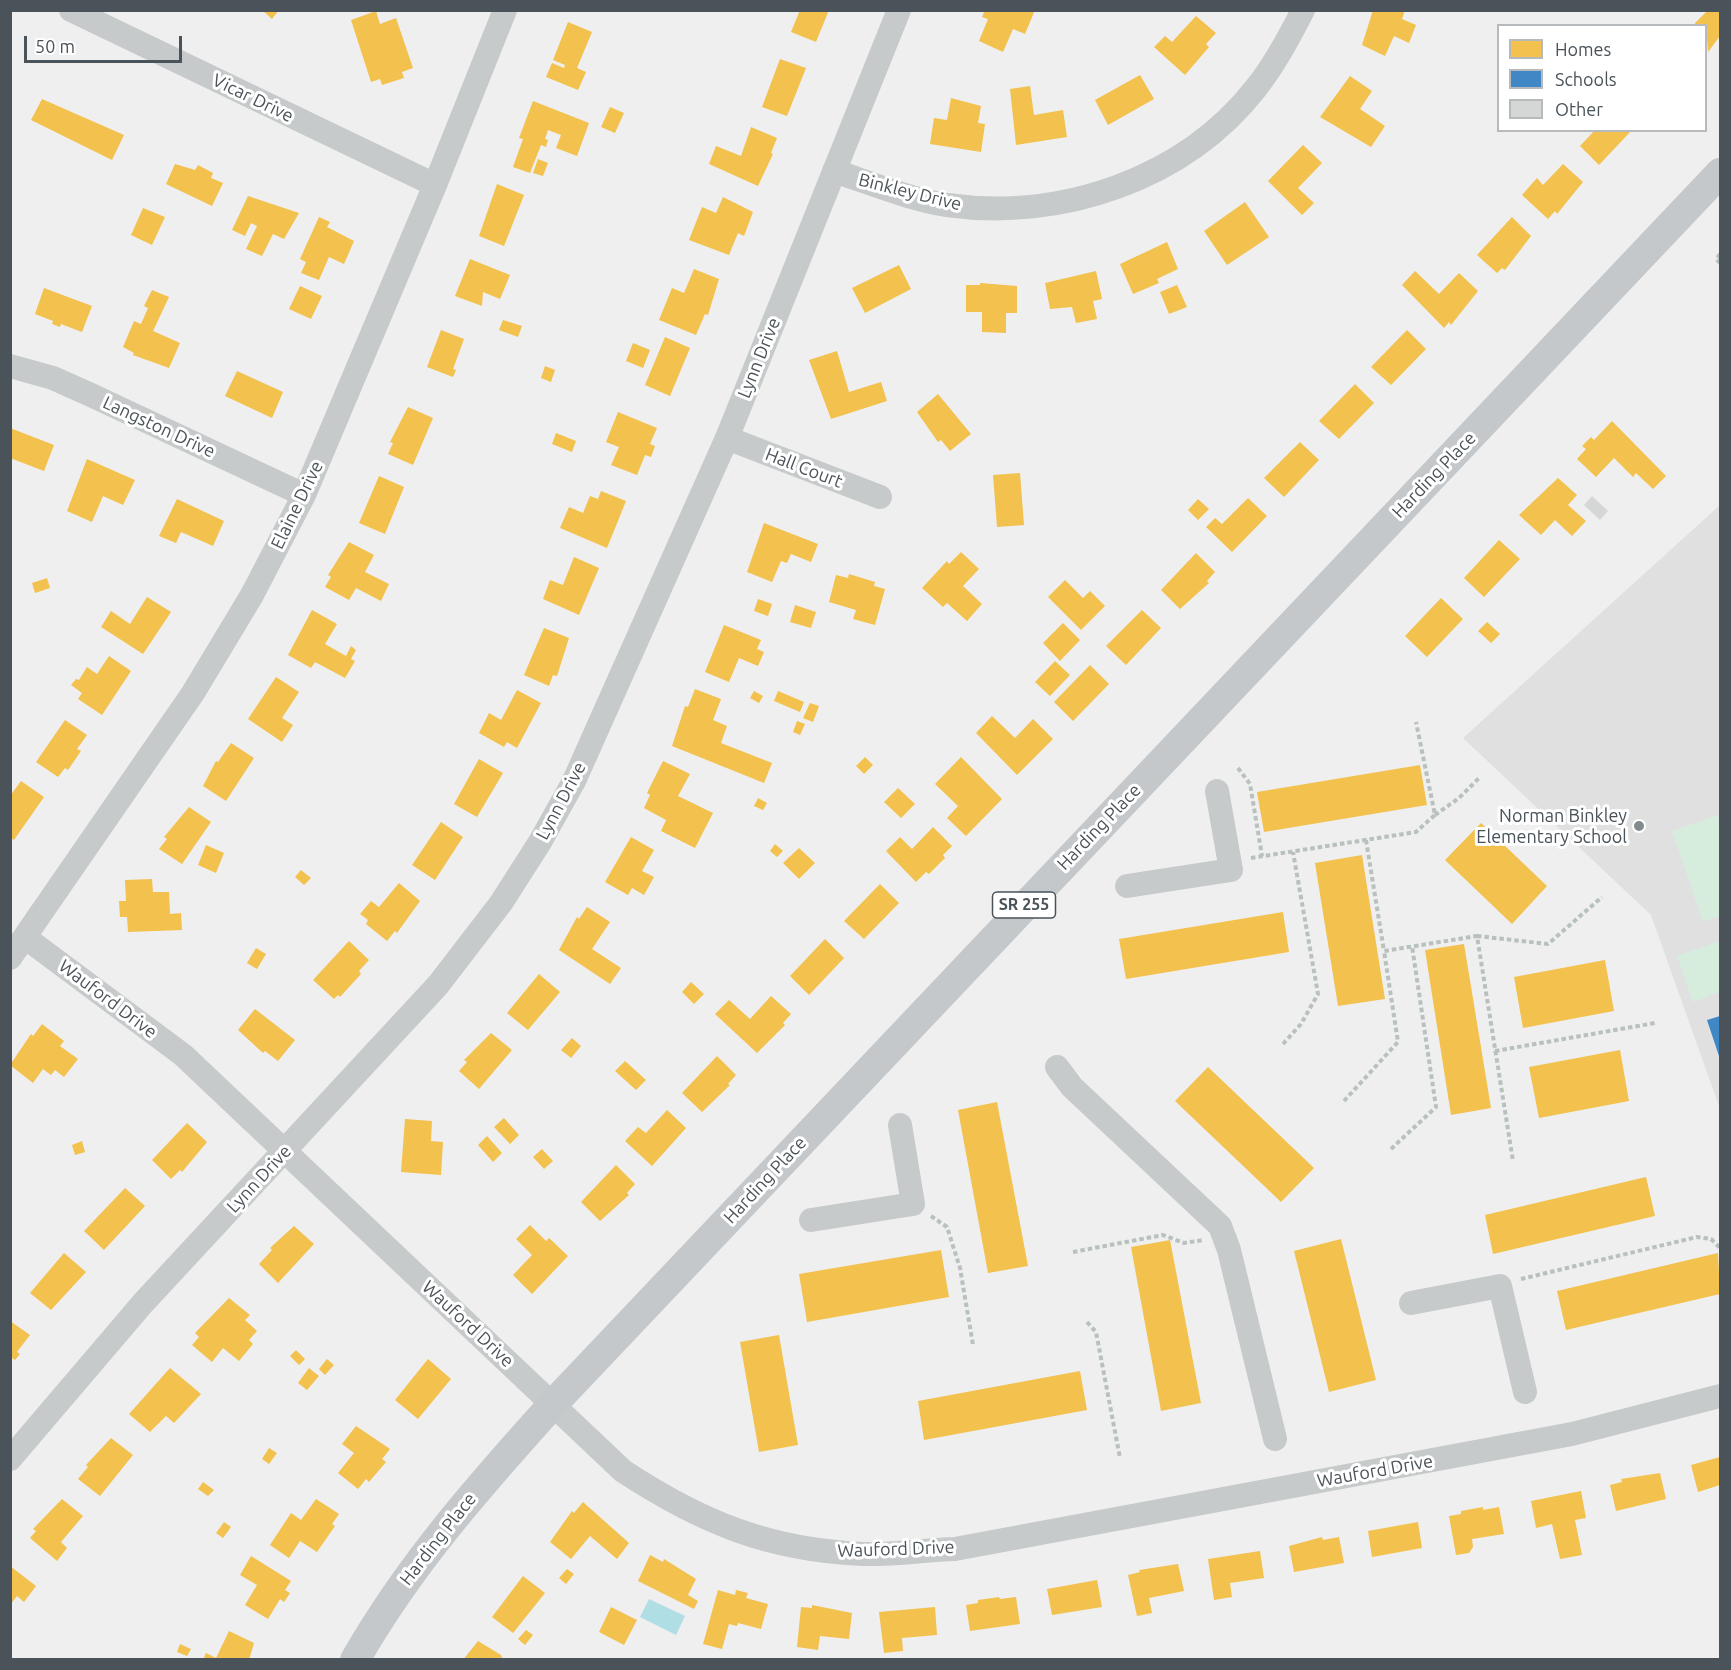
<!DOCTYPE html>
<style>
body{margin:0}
#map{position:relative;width:1731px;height:1670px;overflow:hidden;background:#efefef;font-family:Ubuntu,sans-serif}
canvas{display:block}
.frame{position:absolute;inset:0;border:12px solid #495359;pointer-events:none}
.legend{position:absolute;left:1497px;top:24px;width:210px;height:108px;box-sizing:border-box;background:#fff;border:2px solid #b6babd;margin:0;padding:8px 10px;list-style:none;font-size:18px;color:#495359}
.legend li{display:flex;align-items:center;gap:12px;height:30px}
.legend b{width:30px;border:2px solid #b6babd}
.scale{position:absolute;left:24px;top:36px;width:158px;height:27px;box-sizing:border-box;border:3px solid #495359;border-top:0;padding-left:8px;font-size:18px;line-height:21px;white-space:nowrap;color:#495359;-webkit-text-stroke:4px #fff;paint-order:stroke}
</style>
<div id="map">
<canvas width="1731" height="1670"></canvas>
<div class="frame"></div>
<ul class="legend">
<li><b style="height:16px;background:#f2c14e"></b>Homes</li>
<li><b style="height:16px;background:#3f88c5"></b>Schools</li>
<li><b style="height:16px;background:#d5d7d7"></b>Other</li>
</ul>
<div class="scale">50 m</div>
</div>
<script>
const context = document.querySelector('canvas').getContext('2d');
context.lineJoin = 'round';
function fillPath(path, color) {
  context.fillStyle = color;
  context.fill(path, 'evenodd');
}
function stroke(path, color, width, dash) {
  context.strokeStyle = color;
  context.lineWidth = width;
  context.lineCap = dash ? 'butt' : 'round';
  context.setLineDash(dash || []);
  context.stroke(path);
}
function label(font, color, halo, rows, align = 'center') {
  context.font = font + ' Ubuntu,sans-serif';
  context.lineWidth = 6;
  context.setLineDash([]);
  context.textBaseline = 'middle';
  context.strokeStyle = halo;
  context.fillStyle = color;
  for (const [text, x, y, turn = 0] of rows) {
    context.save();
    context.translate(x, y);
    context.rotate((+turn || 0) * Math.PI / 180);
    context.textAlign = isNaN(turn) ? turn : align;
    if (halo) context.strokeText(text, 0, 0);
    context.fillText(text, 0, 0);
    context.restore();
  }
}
fillPath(new Path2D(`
 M1720,505V1109L1651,915L1463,738Z`), '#e1e0e1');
fillPath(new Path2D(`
 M1718,815L1720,823V916L1703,922L1672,831Z
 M1720,941V992L1693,1002L1677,956Z`), '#d6ecdd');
fillPath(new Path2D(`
 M649,1599L685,1616L676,1635L640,1617Z`), '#afdee5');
fillPath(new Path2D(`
 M262,10H279L272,19Z
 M800,10H829L816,42L791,32Z
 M985,10H1035L1025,34L1013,29L1003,52L979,41L988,19L982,17Z
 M1373,10H1405L1402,19L1416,25L1409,43L1394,36L1385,56L1362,45Z
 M1708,10H1720V36L1708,52L1706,26H1695V23Z
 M376,11L380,24L396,18L413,68L402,72L404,78L382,85L380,79L371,82L351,20Z
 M1196,16L1216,33L1206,44L1209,47L1185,75L1154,47L1165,36L1172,42Z
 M568,22L592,32L577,68L586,72L578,90L546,77L552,63L564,68L565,65L553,60Z
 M780,59L806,68L787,116L762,107Z
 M1140,75L1154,99L1108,125L1095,100Z
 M1350,76L1372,91L1360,109L1385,126L1371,147L1320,117Z
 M1030,86L1034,115L1063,110L1067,137L1016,145L1010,89Z
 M951,98L981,106L978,123L985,124L981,152L930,144L934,118L947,120Z
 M42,99L124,135L112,160L31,120Z
 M533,101L589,123L577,156L556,148L561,135L548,130L545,139L548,140L546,147L541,145L530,173L513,167L523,139L519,138Z
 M610,107L624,113L615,133L601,127Z
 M751,127L777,138L771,153L773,154L758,186L709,164L716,146L741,156Z
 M1595,130H1632L1599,165L1580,146Z
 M1303,145L1322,163L1298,188L1314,203L1302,215L1268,181Z
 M538,159L548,163L543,176L533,173Z
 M175,164L195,170L198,165L213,173L211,178L223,183L212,206L166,184Z
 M1563,164L1583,182L1557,214L1555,211L1548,219L1522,195L1537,178L1543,185Z
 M497,184L524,195L504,246L479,236Z
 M248,196L299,213L284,239L273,234L262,256L246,249L257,226L251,223L245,236L232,230Z
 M723,197L753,212L744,236L738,233L729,255L689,240L702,207L716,213Z
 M1245,202L1269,237L1227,265L1204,231Z
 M143,208L165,217L152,245L131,235Z
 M319,217L330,222L327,227L354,241L344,264L329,257L319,280L301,273L306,262L300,259Z
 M1512,217L1531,236L1505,270L1502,268L1497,273L1477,255Z
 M1167,242L1178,269L1157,279L1159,283L1133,294L1120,264Z
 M470,259L510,275L500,299L483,292L482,306L455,296Z
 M899,265L911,289L865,313L852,288Z
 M694,269L719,279L708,315L705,314L696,335L659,320L672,288L684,293Z
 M1096,271L1102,299L1093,301L1097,319L1076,323L1072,307L1050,309L1045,283Z
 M1415,271L1439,294L1459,273L1478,291L1451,325L1449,322L1444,328L1402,285Z
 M980,283L1017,286V313H1006V333L982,332V312H966V285H980Z
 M1177,285L1187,307L1169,314L1160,292Z
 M300,286L322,296L311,319L289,309Z
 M44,288L92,306L82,332L61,324L60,327L52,324L53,321L35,314Z
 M152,290L169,297L153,331L180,343L169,368L133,355L134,353L123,347L134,321L141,324L148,308L144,306Z
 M503,320L522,326L518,337L499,330Z
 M441,330L464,339L453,369L456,370L453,377L427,367Z
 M1407,330L1426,349L1391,385L1371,367Z
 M665,337L690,348L670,396L645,385Z
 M633,343L650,350L643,368L626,361Z
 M837,351L849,392L881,382L887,401L831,419L809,360Z
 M545,366L555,370L551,382L541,378Z
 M237,371L283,392L272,418L225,396Z
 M1355,384L1374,403L1339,439L1319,421Z
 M938,394L971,434L950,451L941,440L938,442L917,412Z
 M408,407L433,418L413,465L388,454L393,443L390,442Z
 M618,412L657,428L650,444L655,446L651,457L645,455L637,475L611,465L619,447L606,442Z
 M1612,421L1666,476L1653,489L1636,473L1633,477L1614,458L1596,477L1577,459L1586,449L1582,446L1591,437L1594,440Z
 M10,428L54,445L44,471L10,458Z
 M556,433L576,441L572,452L552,444Z
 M1300,442L1319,460L1284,497L1264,478Z
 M87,459L135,480L123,505L103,496L92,522L67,511Z
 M1020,473L1024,525L997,527L993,475Z
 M379,476L404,487L385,534L359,523Z
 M1558,478L1577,495L1568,505L1586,521L1572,536L1555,520L1541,535L1519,515Z
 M601,491L626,501L607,548L560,528L569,507L583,513L590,496L598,499Z
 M1248,498L1267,516L1232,552L1206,527L1215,518L1222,524Z
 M177,499L224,521L213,546L181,532L176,543L159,536Z
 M1198,499L1209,509L1198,520L1188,510Z
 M764,523L818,544L811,562L791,554L787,563L781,561L772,582L747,572Z
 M1499,540L1520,559L1484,597L1464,578Z
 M349,542L374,555L365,572L389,584L381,601L356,588L349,600L325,587L331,577L328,575Z
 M961,552L979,569L963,586L982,604L967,621L947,603L943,607L922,588L947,561L949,564Z
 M1196,553L1215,572L1207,581L1209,583L1180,609L1161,590Z
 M574,557L599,568L579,615L543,599L550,580L563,585Z
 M849,574L875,582L874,586L885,589L875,625L853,619L856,610L829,602L836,575L848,578Z
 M47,578L50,588L35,593L32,583Z
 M1065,580L1083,598L1090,591L1105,606L1081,630L1048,597Z
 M147,597L171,612L143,654L101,627L111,611L130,624Z
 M1441,598L1463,619L1427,657L1405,636Z
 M758,599L772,604L768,616L754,611Z
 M795,605L816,612L811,628L790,622Z
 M312,610L337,624L325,644L346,656L351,646L356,650L351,659L355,661L345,678L315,662L311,668L288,655Z
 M1142,610L1161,628L1126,665L1106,646Z
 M1487,622L1500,634L1491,643L1478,631Z
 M1063,623L1080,640L1060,661L1043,643Z
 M724,625L761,640L757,649L764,652L758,666L739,658L729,682L705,672Z
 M544,628L569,638L557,676L553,675L549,686L524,675Z
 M109,656L131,671L102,715L78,699L82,693L71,685L76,679L79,680L87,667L97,674Z
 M1055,661L1070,675L1050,696L1035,682Z
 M1090,665L1109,684L1073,721L1054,702Z
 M276,677L299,692L282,718L293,725L282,742L248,719Z
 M695,689L721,699L713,720L727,726L721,743L772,763L764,783L672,746L685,706L688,707Z
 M517,690L541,703L517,748L507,742L504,747L479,733L489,713L501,720Z
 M754,691L763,696L759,703L750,698Z
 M778,691L804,702L800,712L774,701Z
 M810,703L819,706L813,722L803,718Z
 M992,716L1015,738L1033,719L1053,739L1017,775L976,733Z
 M65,720L87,735L77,749L81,751L68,770L65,768L58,777L36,762Z
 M797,721L805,724L800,735L793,732Z
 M231,743L254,758L226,801L203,786L216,761L218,762Z
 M865,757L873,765L864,774L856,766Z
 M961,757L1002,799L966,836L947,818L958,806L935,784Z
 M479,759L503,773L477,817L454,804Z
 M663,761L690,774L678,796L713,813L695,848L661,831L666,820L644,808L650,795L647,793Z
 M1420,765L1427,805L1264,832L1257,792Z
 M21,781L44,797L14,840L10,837V796Z
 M898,788L915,804L901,818L884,802Z
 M758,798L767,803L763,810L754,806Z
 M189,807L211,822L182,864L159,849L167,839L164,837Z
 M441,822L463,837L435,880L412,865Z
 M1481,823L1547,886L1512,924L1445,860Z
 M933,827L952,846L943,855L945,858L929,874L926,872L916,882L886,851L900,837L912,849Z
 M631,837L654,850L642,871L654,877L644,895L632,888L628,895L605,882Z
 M775,844L783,851L777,857L770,851Z
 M206,845L224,853L216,873L198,865Z
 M799,848L815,863L799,879L783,863Z
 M1362,855L1385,999L1338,1006L1315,863Z
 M301,870L311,878L304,885L295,877Z
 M152,879L153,892H169L170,914L181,913L182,930L128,932L127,917H120L119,901H126L125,880Z
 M399,883L420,901L397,933L395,931L387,941L366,924L368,920L360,914L371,901L379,907Z
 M880,884L899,903L864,939L844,921Z
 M587,907L610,922L592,949L621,968L610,984L559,950L577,917L579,919Z
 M1283,912L1289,952L1126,979L1119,939Z
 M825,939L844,958L809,995L790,976Z
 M349,941L369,960L359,971L361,974L340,997L338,995L334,999L313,980Z
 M1464,944L1491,1108L1451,1115L1425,950Z
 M256,948L266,954L257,969L247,963Z
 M1605,960L1614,1011L1523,1028L1514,977Z
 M539,974L560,992L528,1030L507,1013Z
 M691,982L704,994L694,1004L682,992Z
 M771,996L791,1014L783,1023L785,1025L757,1053L715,1014L729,1000L750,1019Z
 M255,1009L295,1040L278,1061L265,1051L263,1053L238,1030Z
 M42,1024L64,1041L60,1046L78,1059L64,1077L55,1070L51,1075L43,1069L33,1083L10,1065L31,1034L33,1036Z
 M491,1033L512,1050L479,1089L459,1071L467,1062L464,1060Z
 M572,1038L581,1046L571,1058L561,1050Z
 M1620,1050L1629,1101L1539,1118L1529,1067Z
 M717,1056L736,1075L728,1084L730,1085L702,1112L682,1093Z
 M625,1061L646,1080L636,1090L615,1071Z
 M1208,1067L1314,1168L1281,1202L1175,1101Z
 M997,1102L1028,1266L988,1273L958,1110Z
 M667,1110L686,1128L652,1166L625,1141L638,1127L646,1133Z
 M504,1118L519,1135L510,1144L494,1127Z
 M405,1119L432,1121L431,1141L443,1142L441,1175L401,1172Z
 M187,1123L207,1142L182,1172L180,1170L171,1179L152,1160Z
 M487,1136L502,1153L493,1162L478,1145Z
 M82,1141L85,1152L75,1155L72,1145Z
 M542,1149L553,1161L544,1169L533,1157Z
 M616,1165L635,1184L627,1193L629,1195L600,1221L581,1202Z
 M1646,1177L1655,1216L1493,1254L1485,1215Z
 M125,1188L145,1206L104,1250L84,1231Z
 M530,1225L546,1241L549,1238L568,1256L532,1294L513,1275L532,1255L516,1239Z
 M294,1226L314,1244L278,1283L259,1264L272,1250L270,1248Z
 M1341,1239L1376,1380L1329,1392L1294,1251Z
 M1170,1240L1201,1403L1161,1411L1131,1247Z
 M941,1250L949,1297L807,1322L799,1274Z
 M64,1253L86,1272L51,1310L30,1293Z
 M1718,1253L1720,1294L1566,1330L1557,1291Z
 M229,1298L250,1315L245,1320L257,1331L249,1340L253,1344L239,1361L223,1348L212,1362L192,1345L199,1337L195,1333Z
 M10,1321L30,1335L17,1352L20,1354L15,1360L12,1358L10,1361Z
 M779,1335L798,1445L759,1452L740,1342Z
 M296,1350L305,1359L299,1365L290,1356Z
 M327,1359L334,1365L325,1375L319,1369Z
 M428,1359L451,1379L418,1419L395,1400Z
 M170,1368L201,1394L174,1423L166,1416L150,1432L129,1414Z
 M309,1368L319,1376L307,1390L298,1383Z
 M1080,1371L1087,1410L924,1440L918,1401Z
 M356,1426L390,1449L382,1459L386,1462L369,1482L366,1479L358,1489L338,1473L354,1453L342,1444Z
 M111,1438L133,1455L100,1496L78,1479L88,1467L86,1465Z
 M269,1448L277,1453L269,1464L262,1459Z
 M1720,1457V1485L1698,1492L1691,1465Z
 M1660,1473L1666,1499L1616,1511L1610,1485L1622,1482L1621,1479Z
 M203,1482L214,1490L208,1496L198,1489Z
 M1581,1491L1586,1518L1575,1520L1582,1555L1560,1559L1552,1524L1536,1528L1531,1501Z
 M62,1499L83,1516L61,1542L67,1548L57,1561L30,1538L36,1531L33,1529Z
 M316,1499L339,1514L332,1524L335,1526L317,1552L300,1541L289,1558L270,1545L291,1513L301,1520Z
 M583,1502L629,1543L617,1559L590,1536L571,1559L550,1542L572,1511L574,1513Z
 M1483,1507V1510L1499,1507L1504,1534L1472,1539L1473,1547L1469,1553L1456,1555L1449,1516L1461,1514V1511Z
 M224,1522L231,1527L223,1538L216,1533Z
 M1418,1522L1422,1548L1372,1557L1368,1531Z
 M1322,1537L1323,1540L1339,1537L1344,1563L1294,1572L1289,1546Z
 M1260,1551L1264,1578L1230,1583L1232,1597L1214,1600L1208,1559Z
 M650,1555L663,1562L664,1559L696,1579L688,1595L698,1601L694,1609L638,1581Z
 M251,1556L291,1581L285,1590L290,1593L284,1602L280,1599L268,1619L245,1605L257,1585L240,1575Z
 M1178,1564L1184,1591L1149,1598L1152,1613L1137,1616L1128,1575L1140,1572L1139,1570Z
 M10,1566L36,1586L24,1602L17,1596L10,1605Z
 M567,1569L574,1574L566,1584L559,1578Z
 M523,1576L545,1593L513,1633L492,1617Z
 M1097,1580L1102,1607L1052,1615L1047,1589Z
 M718,1590L735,1595L736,1590L748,1593L746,1598L768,1604L761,1629L738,1623L737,1626L729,1624L722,1649L703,1644Z
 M999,1597L1000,1599L1016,1597L1020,1624L970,1631L966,1605L978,1603V1600Z
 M812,1605L852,1613L849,1639L820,1636L818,1650L797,1647L801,1607L812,1608Z
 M611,1607L637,1620L624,1645L599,1632Z
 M935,1607L937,1635L902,1638L903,1651L884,1653L879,1612Z
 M526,1630L533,1635L525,1645L518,1639Z
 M229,1631L254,1643L249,1660H203L206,1653L216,1658Z
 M478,1641L501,1655L503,1660H463Z
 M180,1644L191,1649L187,1656L177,1652Z`), '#f2c14e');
fillPath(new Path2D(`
 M1720,1016V1059L1707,1020Z`), '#3f88c5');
fillPath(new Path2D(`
 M1592,496L1608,511L1600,520L1584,505Z`), '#d5d7d7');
stroke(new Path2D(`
 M1720,254L1716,259L1720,263
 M1238,768L1250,784L1262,856
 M1435,815L1459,798L1480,777
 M1366,840L1384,951
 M1251,858L1416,832L1435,815L1416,722
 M1477,936L1548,944L1602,897
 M1283,1044L1301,1024L1318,994L1293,852
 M1495,1051L1655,1023
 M1344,1101L1398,1042L1384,951L1477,936L1513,1161
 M1391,1149L1436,1107L1412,946
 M931,1216L947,1227L960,1268L973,1345
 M1073,1252L1163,1235L1184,1243L1203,1240
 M1521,1279L1697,1237L1711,1239L1720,1248
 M1087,1322L1096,1332L1120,1458`), '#b8c1be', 4, [4.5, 3]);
stroke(new Path2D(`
 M71,10L435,185
 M834,171C868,182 912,200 947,205C1060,221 1184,180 1256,88C1275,64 1289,38 1303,10
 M10,366L53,378L91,395L304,495
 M727,438L880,497
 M1127,886L1231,870L1217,791
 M26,938L183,1055L623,1471C701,1522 768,1550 863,1554C893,1555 924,1550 955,1549L1572,1434L1720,1396
 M10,958L193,693L252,595L304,495L435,185L505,10
 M1057,1067L1072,1087L1220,1226L1229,1250L1275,1439
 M811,1220L913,1204L900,1125
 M1411,1303L1500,1286L1525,1392
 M10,1459L143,1303L438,985L501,903L540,842L574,781L727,438L899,10`), '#c7caca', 24);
stroke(new Path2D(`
 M355,1660C409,1565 480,1485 553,1404L1720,173`), '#c4c8ca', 30);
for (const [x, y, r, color] of [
 [1639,826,6,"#838a8e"]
]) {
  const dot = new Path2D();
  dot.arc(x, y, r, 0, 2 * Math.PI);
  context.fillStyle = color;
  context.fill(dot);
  stroke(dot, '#fff', 2);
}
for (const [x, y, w] of [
 [1024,905,63]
]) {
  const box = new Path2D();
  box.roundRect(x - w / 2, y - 13, w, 26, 4.5);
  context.fillStyle = '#fff';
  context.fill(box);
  stroke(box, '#495359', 1.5);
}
label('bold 16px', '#495359', null, [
 ["SR 255",1024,905]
]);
label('18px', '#495359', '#fff', [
 ["Vicar Drive",253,98,26],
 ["Binkley Drive",910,192,14],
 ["Lynn Drive",759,358,-68],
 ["Langston Drive",159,427,25],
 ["Hall Court",804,468,21],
 ["Harding Place",1434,475,-46],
 ["Elaine Drive",297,505,-64],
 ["Lynn Drive",561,801,-62],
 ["Harding Place",1099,827,-46],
 ["Wauford Drive",108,999,37],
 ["Lynn Drive",259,1179,-47],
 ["Harding Place",765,1180,-47],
 ["Wauford Drive",468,1324,43],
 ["Wauford Drive",1375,1471,-10],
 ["Harding Place",438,1539,-52],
 ["Wauford Drive",896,1549,-2]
]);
label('18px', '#495359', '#fff', [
 ["Norman Binkley",1627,816],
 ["Elementary School",1627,837]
], 'right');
</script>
